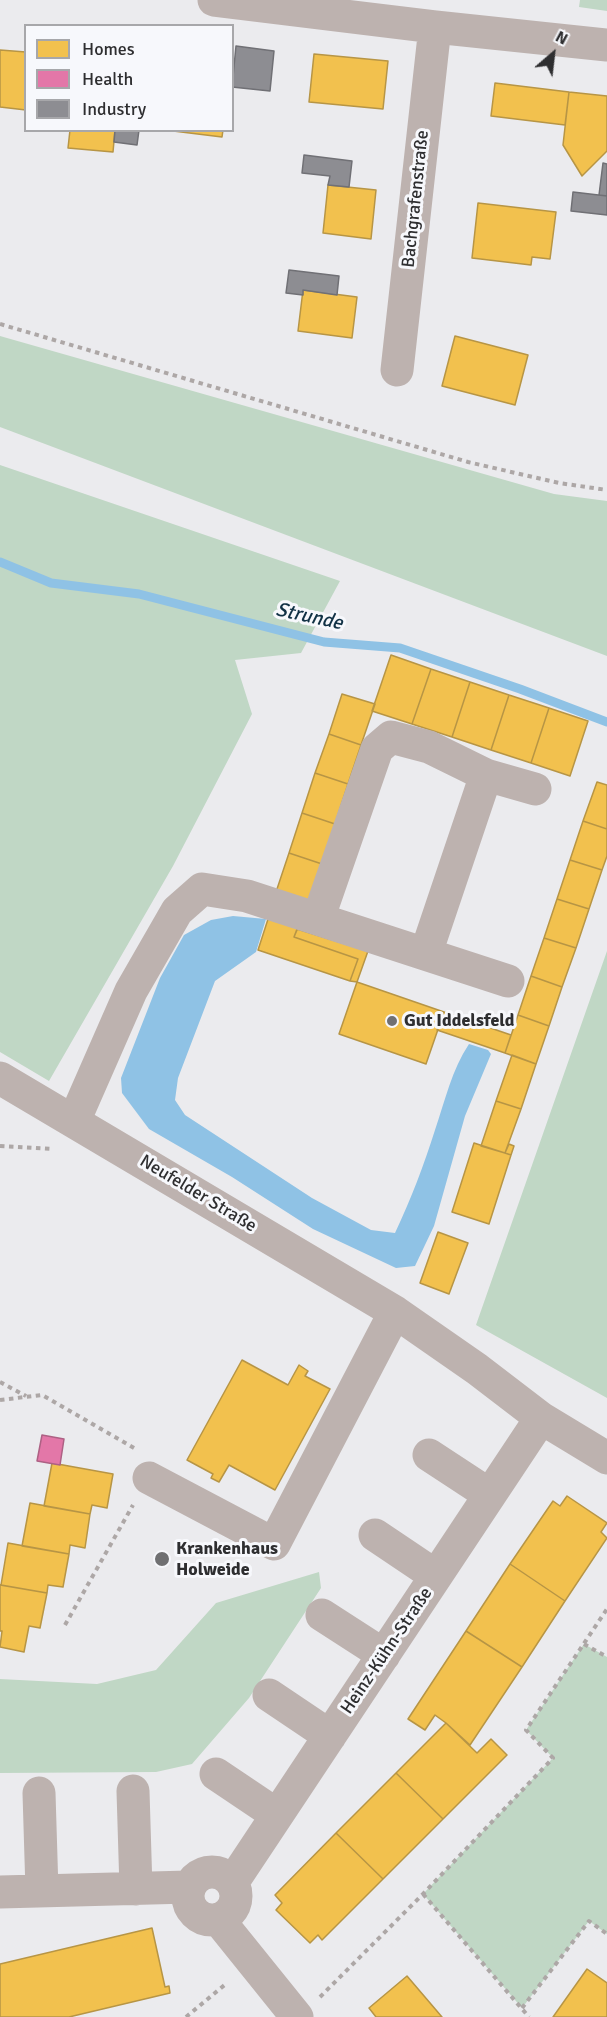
<!DOCTYPE html>
<meta charset="utf-8">
<style>
body{margin:0}
#map{position:relative;width:607px;height:2017px;overflow:hidden;background:#ebebee;font-family:Signika,sans-serif}
canvas{display:block}
.legend{position:absolute;left:24px;top:24px;width:210px;height:108px;box-sizing:border-box;background:#f7f8fc;border:2px solid #a7a7aa;margin:0;padding:8px 10px;list-style:none;font-size:18px;color:#2e2e30}
.legend li{display:flex;align-items:center;gap:12px;height:30px}
.legend b{width:30px;border:2px solid #a7a7aa}
.north{position:absolute;left:523px;top:24px;width:60px;height:60px;-webkit-text-stroke:4px #f7f8fc;paint-order:stroke;rotate:28deg;font-size:16px;font-weight:700;line-height:24px;text-align:center;color:#2e2e30}
.north::after{content:'';display:block;margin:auto;width:21px;height:27px;background:#2e2e30;clip-path:polygon(50% 0,100% 100%,50% 72%,0 100%)}
</style>
<div id="map">
<canvas width="607" height="2017"></canvas>
<ul class="legend">
<li><b style="height:16px;background:#f2c14e"></b>Homes</li>
<li><b style="height:16px;background:#e377a8"></b>Health</li>
<li><b style="height:16px;background:#8d8d92"></b>Industry</li>
</ul>
<div class="north">N</div>
</div>
<script>
const context = document.querySelector('canvas').getContext('2d');
context.lineJoin = 'round';
function fillPath(path, color) {
  context.fillStyle = color;
  context.fill(path, 'evenodd');
}
function stroke(path, color, width, dash) {
  context.strokeStyle = color;
  context.lineWidth = width;
  context.lineCap = dash ? 'butt' : 'round';
  context.setLineDash(dash || []);
  context.stroke(path);
}
function label(font, color, halo, rows, align = 'center') {
  context.font = font + ' Signika,sans-serif';
  context.lineWidth = 6;
  context.setLineDash([]);
  context.textBaseline = 'middle';
  context.strokeStyle = halo;
  context.fillStyle = color;
  for (const [text, x, y, turn = 0] of rows) {
    context.save();
    context.translate(x, y);
    context.rotate((+turn || 0) * Math.PI / 180);
    context.textAlign = isNaN(turn) ? turn : align;
    if (halo) context.strokeText(text, 0, 0);
    context.fillText(text, 0, 0);
    context.restore();
  }
}
fillPath(new Path2D(`
 M580,0H607V11L579,7Z
 M0,336L554,494L607,501V656L0,427Z
 M0,465L340,581L301,653L235,660L252,714L173,866L49,1081L0,1052Z
 M607,951V1398L476,1325Z
 M319,1572L321,1588L249,1698L192,1764L156,1772L0,1773V1679L97,1684L156,1670L216,1603Z
 M584,1644L607,1657V1934L589,1921L522,2008L423,1894L553,1758L526,1730Z`), '#c0d7c5');
fillPath(new Path2D(`
 M233,916L266,919L256,952L215,981L178,1078L175,1100L185,1115L312,1198L371,1230L395,1233C411,1199 424,1165 435,1130C445,1101 452,1069 469,1044L488,1050L491,1054L465,1116L434,1226L415,1266L396,1268L313,1229L232,1177L149,1129L122,1093L121,1078L160,978L184,935L211,920Z`), '#8fc2e5');
const homes = new Path2D(`
 M0,50L26,52V110L0,107Z
 M314,54L388,61L383,109L309,102Z
 M495,83L569,92L565,125L491,116Z
 M569,92L607,96V151L582,176L563,145Z
 M70,130H115L113,152L68,148Z
 M165,130H223L222,137Z
 M328,185L376,190L371,239L323,233Z
 M478,203L556,212L550,259L532,257L531,265L472,258Z
 M303,290L357,297L352,338L298,331Z
 M455,336L528,355L515,405L442,386Z
 M391,655L431,669L412,724L372,711Z
 M431,669L470,682L452,737L412,724Z
 M470,682L509,695L491,750L452,737Z
 M342,694L375,704L361,745L329,734Z
 M509,695L549,708L531,763L491,750Z
 M549,708L588,721L570,776L531,763Z
 M329,734L361,745L348,784L315,773Z
 M315,773L348,784L335,824L302,813Z
 M597,782L607,785V829L583,821Z
 M302,813L335,824L322,864L289,853Z
 M583,821L607,829V856L602,870L570,860Z
 M289,853L322,864L308,903L276,892Z
 M570,860L602,870L589,909L557,899Z
 M557,899L589,909L576,948L544,938Z
 M270,913L300,923L294,937L358,959L350,981L258,950Z
 M297,929L368,951L357,982L350,981L358,959L294,937Z
 M544,938L576,948L562,987L531,976Z
 M531,976L562,987L549,1026L518,1015Z
 M357,982L444,1012L426,1064L339,1034Z
 M444,1012L511,1035L505,1053L437,1030Z
 M518,1015L549,1026L536,1064L505,1053Z
 M512,1055L536,1064L521,1109L496,1101Z
 M496,1101L521,1109L505,1153L481,1146Z
 M474,1143L511,1155L489,1224L452,1212Z
 M509,1144L514,1146L511,1155L505,1153Z
 M438,1232L468,1243L449,1294L420,1283Z
 M242,1360L288,1385L299,1365L308,1371L305,1376L330,1389L275,1490L229,1465L219,1482L211,1478L213,1474L187,1460Z
 M52,1463L113,1474L107,1508L92,1505L90,1514L44,1506Z
 M567,1496L607,1523L601,1532L607,1538L565,1601L510,1564L553,1501L560,1506Z
 M30,1503L90,1514L85,1548L70,1545L69,1554L22,1546Z
 M8,1543L69,1554L63,1587L48,1585L47,1593L1,1585Z
 M510,1564L565,1601L522,1667L466,1631Z
 M0,1585L47,1593L40,1628L29,1626L24,1652L0,1647L2,1631H0Z
 M466,1631L522,1667L470,1745L446,1723L435,1715L425,1730L408,1719Z
 M446,1723L477,1753L491,1739L507,1755L443,1819L396,1773Z
 M396,1773L443,1819L383,1879L336,1833Z
 M336,1833L383,1879L322,1940L318,1935L310,1943L276,1910L282,1903L275,1895Z
 M152,1928L165,1987L169,1986L170,1993L69,2017H0V1964Z
 M587,1969L607,1983V2017H553Z
 M407,1976L442,2017H376L369,2008Z`);
fillPath(homes, '#f2c14e');
stroke(homes, '#b79545', 1.5);
const health = new Path2D(`
 M42,1435L64,1439L60,1465L37,1461Z`);
fillPath(health, '#e377a8');
stroke(health, '#ad6184', 1.5);
const industry = new Path2D(`
 M236,46L274,51L270,91L232,87Z
 M115,130H139L137,145L114,142Z
 M304,155L352,161L349,187L328,185L330,176L302,173Z
 M603,163L607,164V196L599,195Z
 M573,192L607,196V215L571,211Z
 M289,270L339,276L337,295L303,290V295L286,293Z`);
fillPath(industry, '#8d8d92');
stroke(industry, '#707075', 1.5);
stroke(new Path2D(`
 M0,562L51,583L139,594L324,642L400,648L520,689L607,722`), '#8fc2e5', 9);
stroke(new Path2D(`
 M0,324L468,462L559,483L607,490
 M0,1146L53,1149
 M0,1382L26,1396
 M0,1400L42,1395L134,1448
 M65,1625L133,1505
 M584,1644L607,1657
 M423,1894L529,2017
 M320,1997L423,1894L553,1758L526,1730L607,1609
 M522,2008L589,1921L607,1934
 M186,2017L227,1983`), '#ada7a6', 4, [4.5, 4.5]);
stroke(new Path2D(`
 M214,0L435,27L607,45
 M397,370L435,27
 M318,919L377,749L391,737L429,747L486,775L535,789
 M426,953L486,775
 M0,1078L395,1312L477,1369L541,1418L607,1458
 M74,1121L131,991L177,911L202,889L247,896L508,981
 M429,1455L490,1495
 M149,1478L274,1544L395,1312
 M375,1535L436,1576
 M322,1615L384,1655
 M269,1695L330,1736
 M216,1774L277,1815
 M133,1791L136,1889
 M39,1793L42,1891
 M188 1896a24 24 0 1 1 48 0a24 24 0 1 1-48 0Z
 M232,1883L541,1418
 M0,1892L189,1887
 M218,1919L297,2017`), '#bdb2af', 33);
for (const [x, y, r, color] of [
 [392,1021,6,"#707072"],
 [162,1559,8,"#707072"]
]) {
  const dot = new Path2D();
  dot.arc(x, y, r, 0, 2 * Math.PI);
  context.fillStyle = color;
  context.fill(dot);
  stroke(dot, '#f7f8fc', 2);
}
label('18px', '#2e2e30', '#f7f8fc', [
 ["Bachgrafenstraße",416,199,-84],
 ["Neufelder Straße",198,1194,31],
 ["Heinz-Kühn-Straße",387,1651,-56]
]);
label('bold 18px', '#2e2e30', '#f7f8fc', [
 ["Gut Iddelsfeld",404,1021],
 ["Krankenhaus",176,1549],
 ["Holweide",176,1570]
], 'left');
label('italic 20px', '#113145', '#f7f8fc', [
 ["Strunde",309,617,12]
]);
</script>
